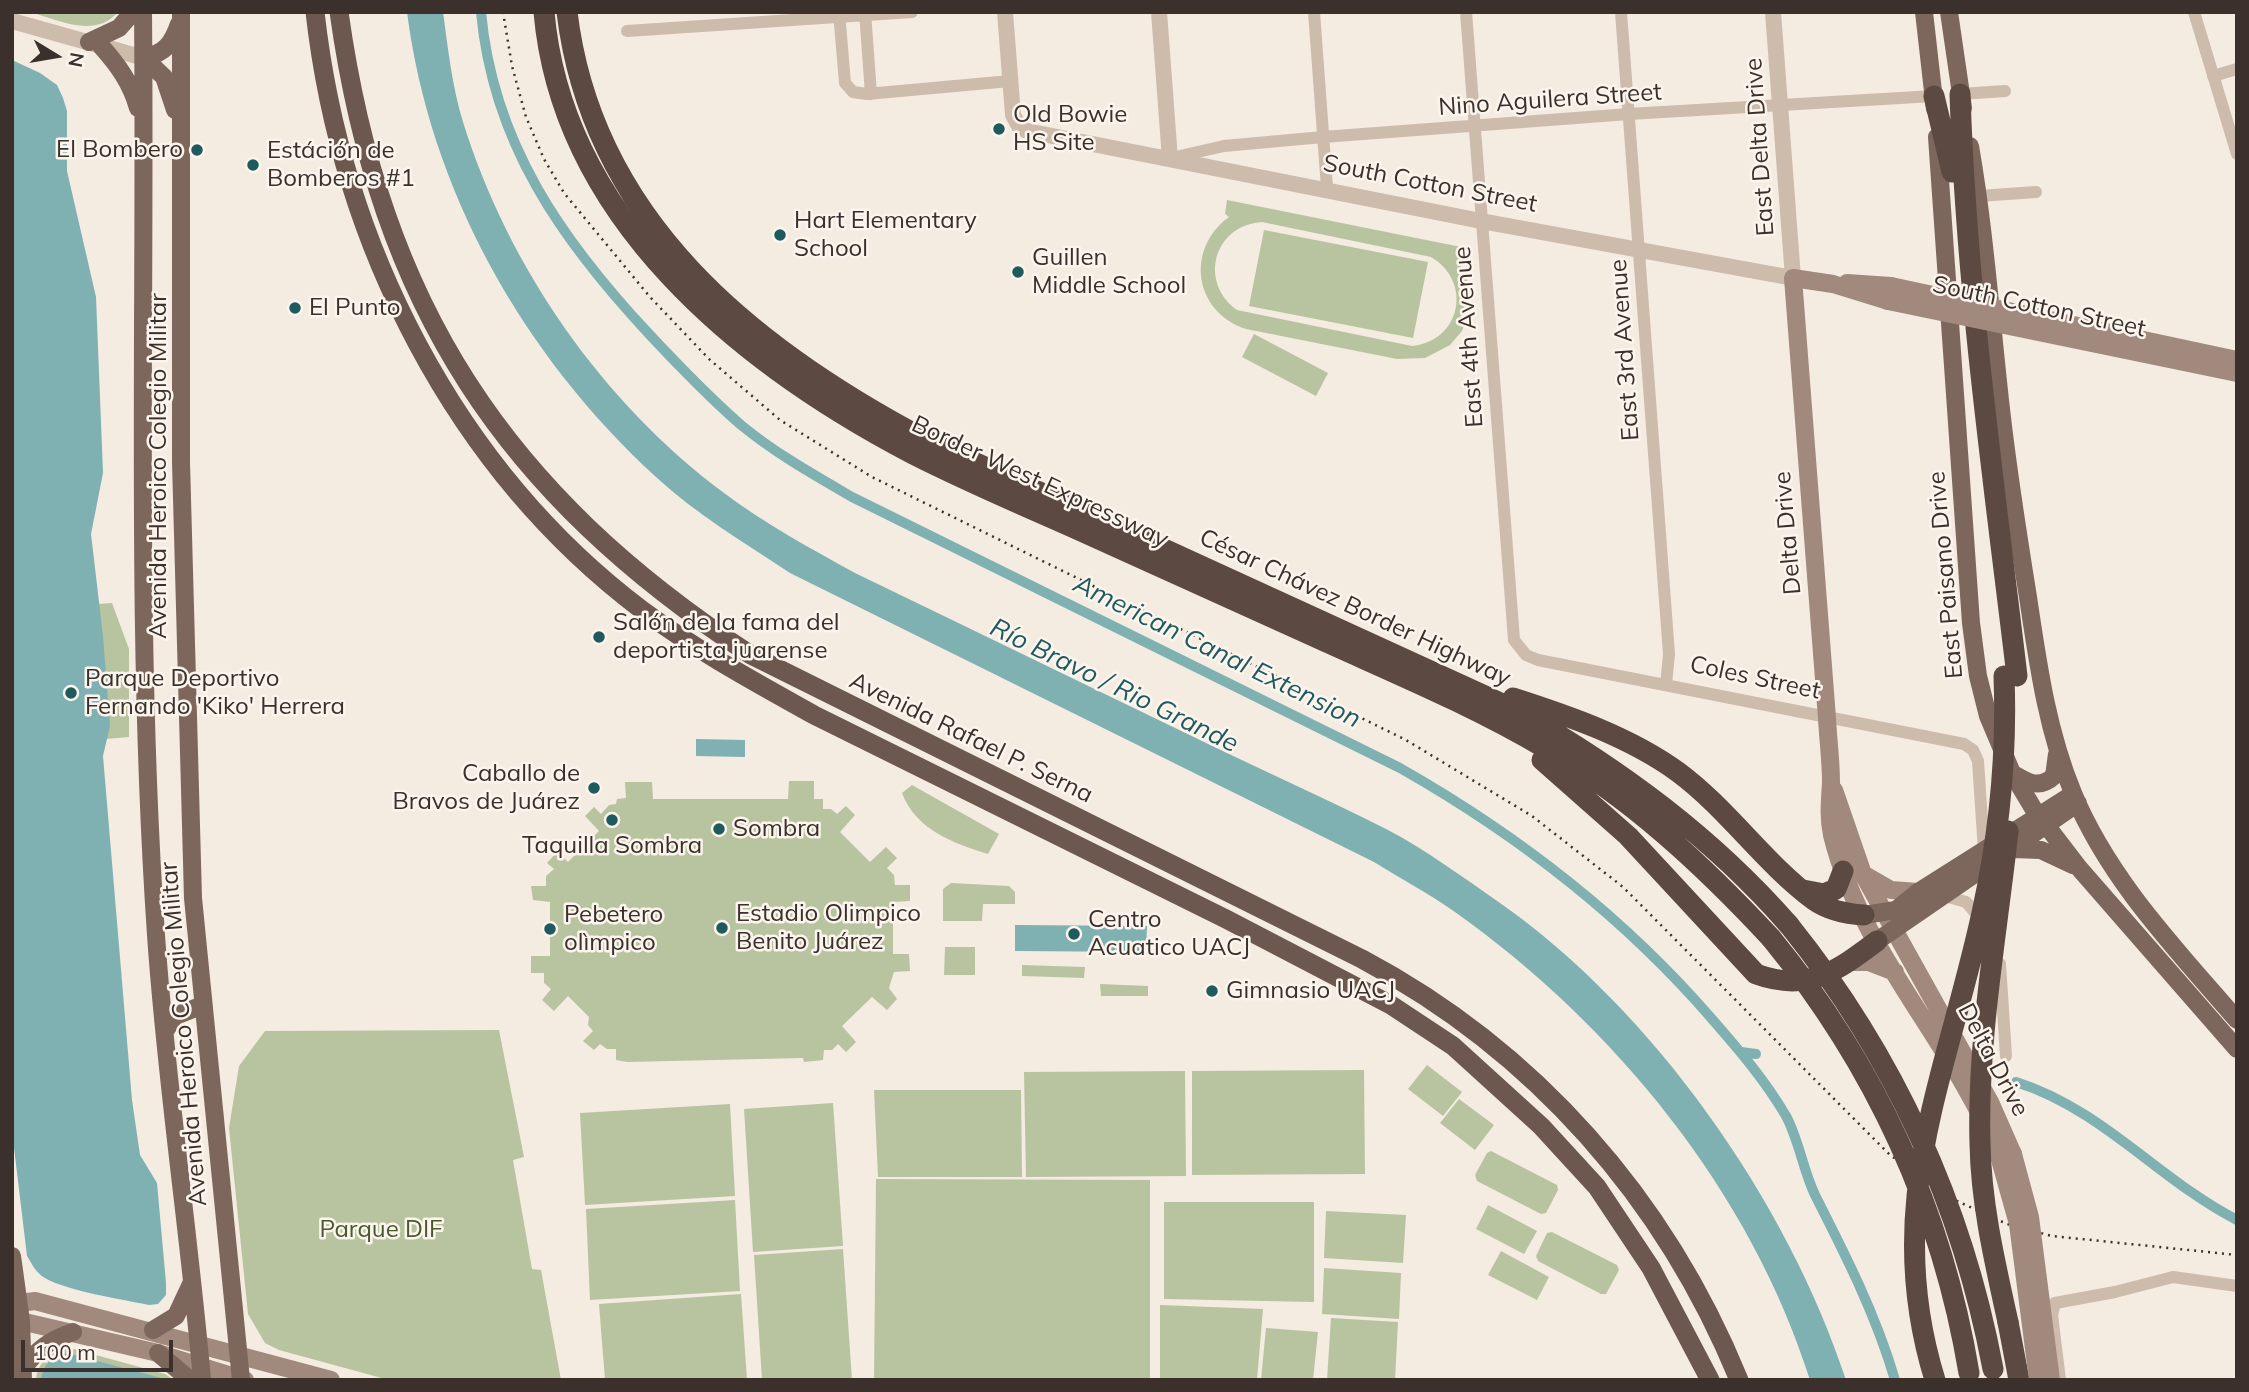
<!DOCTYPE html>
<meta charset="utf-8">
<style>
body{margin:0}
#map{position:relative;width:2249px;height:1392px;overflow:hidden;background:#f4ebe1;font-family:Mulish,sans-serif}
canvas{display:block}
.frame{position:absolute;inset:0;border:14px solid #3b302b;pointer-events:none}
.north{position:absolute;left:21px;top:21px;width:70px;height:70px;-webkit-text-stroke:5px #fbf5ee;paint-order:stroke;rotate:101deg;font-size:19px;font-weight:700;line-height:28px;text-align:center;color:#3b302b}
.north::after{content:'';display:block;margin:auto;width:24px;height:32px;background:#3b302b;clip-path:polygon(50% 0,100% 100%,50% 72%,0 100%)}
.scale{position:absolute;left:21px;top:1340px;width:152px;height:32px;box-sizing:border-box;border:4px solid #3b302b;border-top:0;padding-left:9px;font-size:21px;line-height:24px;white-space:nowrap;color:#3b302b;-webkit-text-stroke:5px #fbf5ee;paint-order:stroke}
</style>
<div id="map">
<canvas width="2249" height="1392"></canvas>
<div class="frame"></div>
<div class="north">N</div>
<div class="scale">100 m</div>
</div>
<script>
const context = document.querySelector('canvas').getContext('2d');
context.lineJoin = 'round';
function fillPath(path, color) {
  context.fillStyle = color;
  context.fill(path, 'evenodd');
}
function stroke(path, color, width, dash) {
  context.strokeStyle = color;
  context.lineWidth = width;
  context.lineCap = dash ? 'butt' : 'round';
  context.setLineDash(dash || []);
  context.stroke(path);
}
function label(font, color, halo, rows, align = 'center') {
  context.font = font + ' Mulish,sans-serif';
  context.lineWidth = 5;
  context.setLineDash([]);
  context.textBaseline = 'middle';
  context.strokeStyle = halo;
  context.fillStyle = color;
  for (const [text, x, y, turn = 0] of rows) {
    context.save();
    context.translate(x, y);
    context.rotate((+turn || 0) * Math.PI / 180);
    context.textAlign = isNaN(turn) ? turn : align;
    if (halo) context.strokeText(text, 0, 0);
    context.fillText(text, 0, 0);
    context.restore();
  }
}
fillPath(new Path2D(`
 M30,12H118C95,39 58,20 30,12Z
 M1227,200L1466,248L1464,261L1458,260L1470,286L1469,314L1462,331L1450,345L1425,358L1397,359L1246,329C1194,312 1185,249 1229,217L1225,214ZM1262,222L1431,257C1473,282 1461,341 1412,346L1237,310C1198,282 1214,225 1262,222Z
 M1264,230L1428,262L1413,338L1249,306Z
 M1254,334L1328,373L1316,396L1242,357Z
 M112,603L129,649V737L12,747V610Z
 M789,781H814V799H823V809H831L837,814L846,806L855,815L840,832L870,862L886,847L897,858L887,868L894,875L895,885H910V901L893,902V954H909L910,971L894,972L889,988L897,999L887,1010L872,997L842,1026L856,1042L846,1052L838,1044L832,1050H824L823,1060L804,1062L803,1058L627,1062L616,1060V1049H607L600,1044L594,1050L583,1041L593,1031L588,1025L589,1017L568,996L554,1011L542,1000L551,989L544,983V973H531V956H550V902L533,900L531,886H546V876L554,869L547,863L557,852L568,862L599,831L585,816L594,807L601,814L609,805L616,804L617,799L626,798L625,782H652L653,799H788Z
 M912,785L999,834L988,854C953,843 916,830 902,793Z
 M951,883L1009,886L1015,892V904H983L982,921H943V889Z
 M945,947H975V975H944Z
 M1022,965L1085,967L1084,978L1022,976Z
 M1100,984L1148,986V996H1101Z
 M499,1030L524,1157L513,1160L532,1269L541,1270L561,1380H389L279,1350L265,1343L248,1314L229,1128L239,1066L265,1031Z
 M1427,1065L1462,1092L1443,1116L1408,1089Z
 M1364,1070L1365,1174L1192,1175V1071Z
 M1185,1071L1186,1176L1026,1177L1024,1072Z
 M874,1090H1021L1022,1177H878Z
 M1459,1099L1494,1125L1475,1150L1440,1123Z
 M833,1103L843,1246L753,1252L744,1109Z
 M730,1104L735,1196L585,1205L580,1113Z
 M1491,1151L1557,1185L1558,1190L1546,1213L1541,1214L1477,1181L1475,1175L1487,1153Z
 M876,1179L1150,1180V1380H874Z
 M735,1200L740,1291L590,1300L586,1209Z
 M1164,1202H1314V1302L1164,1299Z
 M1488,1205L1537,1231L1524,1254L1476,1229Z
 M1326,1211L1406,1215L1403,1263L1324,1258Z
 M1552,1232L1617,1265L1619,1270L1606,1294H1601L1538,1261L1536,1256L1547,1233Z
 M843,1249L852,1380H762L754,1255Z
 M1501,1251L1549,1277L1537,1300L1488,1275Z
 M1324,1268L1401,1273L1399,1319L1322,1314Z
 M741,1294L747,1380H605L599,1304Z
 M1160,1305L1263,1309L1257,1380H1160Z
 M1331,1318L1398,1322L1395,1380H1327Z
 M1266,1328L1318,1332L1313,1380H1261Z
 M61,1349H74L165,1374L174,1380H36C37,1364 48,1355 61,1349Z`), '#b8c4a0');
fillPath(new Path2D(`
 M407,12H443C448,48 452,87 463,122C508,267 602,402 724,493C765,524 810,548 855,573C971,629 1086,685 1202,741C1264,771 1327,799 1388,830C1426,850 1464,878 1500,903C1653,1010 1788,1202 1846,1380H1810C1751,1192 1614,1025 1455,912C1430,894 1401,879 1374,862L790,573C745,543 696,514 656,477C524,356 430,191 407,12Z
 M12,60L40,73L57,85L63,98L67,111V171L96,297L103,473L91,534L103,636L110,726L103,756L132,1100L140,1155L157,1183L166,1283V1295L158,1304L149,1305C121,1299 67,1291 45,1278C36,1273 32,1264 27,1256L12,1131Z
 M696,739L745,740V757L696,756Z
 M1015,925L1147,926L1146,952L1015,951Z
 M67,1353L165,1379L166,1380H41C44,1363 51,1356 67,1353Z`), '#7fb0b2');
stroke(new Path2D(`
 M481,12C493,144 563,242 650,335C679,366 709,397 741,425C775,453 814,475 852,497L1400,768C1518,835 1623,916 1712,1019C1739,1050 1765,1080 1786,1116C1799,1140 1803,1170 1815,1195C1846,1256 1876,1315 1895,1380
 M1741,1052L1756,1054
 M2016,1082C2102,1109 2159,1180 2237,1220`), '#7fb0b2', 10);
stroke(new Path2D(`
 M839,12L845,83L853,92L867,94L1010,81
 M865,12L871,94
 M1314,12L1327,188
 M1466,12L1514,640L1526,655L1538,660L1964,744L1973,750L1978,761L1984,851
 M1621,12L1669,654L1666,685
 M2194,12L2237,154
 M627,31L912,12
 M2213,76L2237,69
 M1960,94L2005,91
 M1171,158L1224,146L1323,137L1629,114L1934,96
 M1979,196L2036,192
 M1945,896L1966,902L1981,919
 M2000,964L2006,1056
 M2060,1380L2052,1315L2055,1303L2115,1292L2173,1277L2237,1286`), '#cdbbac', 12);
stroke(new Path2D(`
 M1005,12L1013,115L1019,126L1027,131L1481,221L1793,278L1773,12
 M1159,12L1170,159
 M12,21L144,58`), '#cdbbac', 16);
stroke(new Path2D(`
 M1847,283L1891,286
 M1888,301L1833,284L1793,278L1827,718C1828,739 1831,761 1831,782C1830,801 1828,816 1832,835C1861,954 1955,1044 1999,1156
 M1834,790L1863,874L1991,1104L2013,1154
 M1863,874L1891,890L1918,892
 M1850,962H1869L1895,972
 M12,1304L35,1301L331,1380
 M12,1319L158,1353L245,1380`), '#a18a7d', 18);
stroke(new Path2D(`
 M143,12C146,320 135,627 156,935C166,1083 189,1231 202,1380
 M181,12V462L193,898L241,1380
 M1924,12L1935,109
 M1949,12L1963,108
 M89,42L119,28L133,12
 M101,46C118,65 131,83 138,108
 M144,58L164,77L175,110
 M144,58C165,53 172,44 179,24
 M1937,137L1971,623L1978,676L1988,716L2012,773L2033,808L2079,868L2237,1049
 M1970,146C1985,232 1991,321 2001,409C2008,472 2018,535 2028,597C2038,664 2047,730 2073,793C2109,880 2176,949 2237,1020
 M2012,773C2027,782 2039,790 2054,776L2057,754
 M2013,849L2041,850L2073,865
 M1864,915L1896,910L1918,892L2073,794
 M1877,941L2078,803
 M165,1031L175,1016L203,1005
 M12,1256L21,1321L23,1380
 M153,1330L176,1316L191,1284
 M158,1353L190,1380
 M23,1369C37,1349 50,1340 73,1332`), '#7d675c', 18);
stroke(new Path2D(`
 M315,12C341,243 454,468 642,610C696,650 755,682 814,715L1226,919L1391,1005L1453,1046L1541,1126L1597,1187L1651,1268L1710,1380
 M339,12C380,305 504,494 751,655L1362,959C1535,1051 1665,1199 1739,1380`), '#6c584f', 19);
stroke(new Path2D(`
 M544,12C562,219 741,364 913,454C968,482 1025,506 1081,531C1161,567 1241,604 1322,640C1397,674 1474,706 1545,748C1632,799 1703,865 1771,938
 M567,12C592,221 753,349 928,441L1520,712C1621,770 1712,837 1789,925
 M1960,94C1966,288 1994,483 2017,676
 M1934,96L1952,172
 M1513,698C1569,716 1630,737 1678,772C1728,809 1764,863 1814,900C1828,910 1847,914 1864,915
 M1542,760L1628,836L1756,974C1808,993 1837,971 1877,941
 M1803,890L1824,894L1836,889L1843,871
 M2008,1322L2019,1380`), '#5c4a42', 21);
stroke(new Path2D(`
 M503,12L512,66L526,117L544,159L564,193L650,297L709,359L780,420L872,477L1406,740L1532,816L1623,887L1890,1155L1957,1201L2007,1224L2052,1236L2237,1255`), '#3b302b', 2.5, [2, 5]);
stroke(new Path2D(`
 M1891,286L2237,360
 M1888,301L2237,373
 M2013,1154L2030,1217L2051,1380
 M1999,1156L2018,1224L2038,1380`), '#a18a7d', 18);
stroke(new Path2D(`
 M1789,925C1894,1056 1962,1204 1993,1369
 M1771,938C1875,1065 1942,1211 1969,1373
 M2008,1322C1995,1263 1981,1204 1980,1143C1977,1040 1997,933 2008,831
 M1935,1380C1881,1206 1946,1079 1982,913C1999,836 2007,754 2004,676`), '#5c4a42', 21);
for (const [x, y, r, color] of [
 [999,129,7,"#1f5a5e"],
 [197,150,7,"#1f5a5e"],
 [253,165,7,"#1f5a5e"],
 [780,235,7,"#1f5a5e"],
 [1018,272,7,"#1f5a5e"],
 [295,308,7,"#1f5a5e"],
 [599,637,7,"#1f5a5e"],
 [71,693,7,"#1f5a5e"],
 [594,788,7,"#1f5a5e"],
 [612,820,7,"#1f5a5e"],
 [719,829,7,"#1f5a5e"],
 [722,928,7,"#1f5a5e"],
 [550,929,7,"#1f5a5e"],
 [1074,934,7,"#1f5a5e"],
 [1212,991,7,"#1f5a5e"]
]) {
  const dot = new Path2D();
  dot.arc(x, y, r, 0, 2 * Math.PI);
  context.fillStyle = color;
  context.fill(dot);
  stroke(dot, '#fbf5ee', 2.5);
}
label('24px', '#3b302b', '#fbf5ee', [
 ["Nino Aguilera Street",1550,100,-4],
 ["East Delta Drive",1760,147,-94],
 ["South Cotton Street",1430,184,11],
 ["South Cotton Street",2039,307,12],
 ["East 4th Avenue",1469,337,-94],
 ["East 3rd Avenue",1625,350,-94],
 ["Avenida Heroico Colegio Militar",159,466,-90],
 ["Border West Expressway",1040,482,25],
 ["Delta Drive",1788,533,-95],
 ["East Paisano Drive",1946,575,-95],
 ["César Chávez Border Highway",1355,608,25],
 ["Coles Street",1755,678,12],
 ["Avenida Rafael P. Serna",971,738,26],
 ["Avenida Heroico Colegio Militar",184,1034,-95],
 ["Delta Drive",1993,1060,62]
]);
label('24px', '#3b302b', '#fbf5ee', [
 ["Old Bowie",1013,115],
 ["HS Site",1013,143],
 ["El Bombero",183,150,"right"],
 ["Estáción de",267,151],
 ["Bomberos #1",267,179],
 ["Hart Elementary",794,221],
 ["School",794,249],
 ["Guillen",1032,258],
 ["Middle School",1032,286],
 ["El Punto",309,308],
 ["Salón de la fama del",613,623],
 ["deportista juarense",613,651],
 ["Parque Deportivo",85,679],
 ["Fernando 'Kiko' Herrera",85,707],
 ["Caballo de",580,774,"right"],
 ["Bravos de Juárez",580,802,"right"],
 ["Sombra",733,829],
 ["Taquilla Sombra",612,846,"center"],
 ["Estadio Olimpico",736,914],
 ["Benito Juárez",736,942],
 ["Pebetero",564,915],
 ["olìmpico",564,943],
 ["Centro",1088,920],
 ["Acuatico UACJ",1088,948],
 ["Gimnasio UACJ",1226,991]
], 'left');
label('24px', '#4a5a2e', '#fbf5ee', [
 ["Parque DIF",381,1230]
]);
label('italic 26px', '#1f5a5e', '#fbf5ee', [
 ["American Canal Extension",1217,652,26],
 ["Río Bravo / Rio Grande",1114,686,26]
]);
</script>
